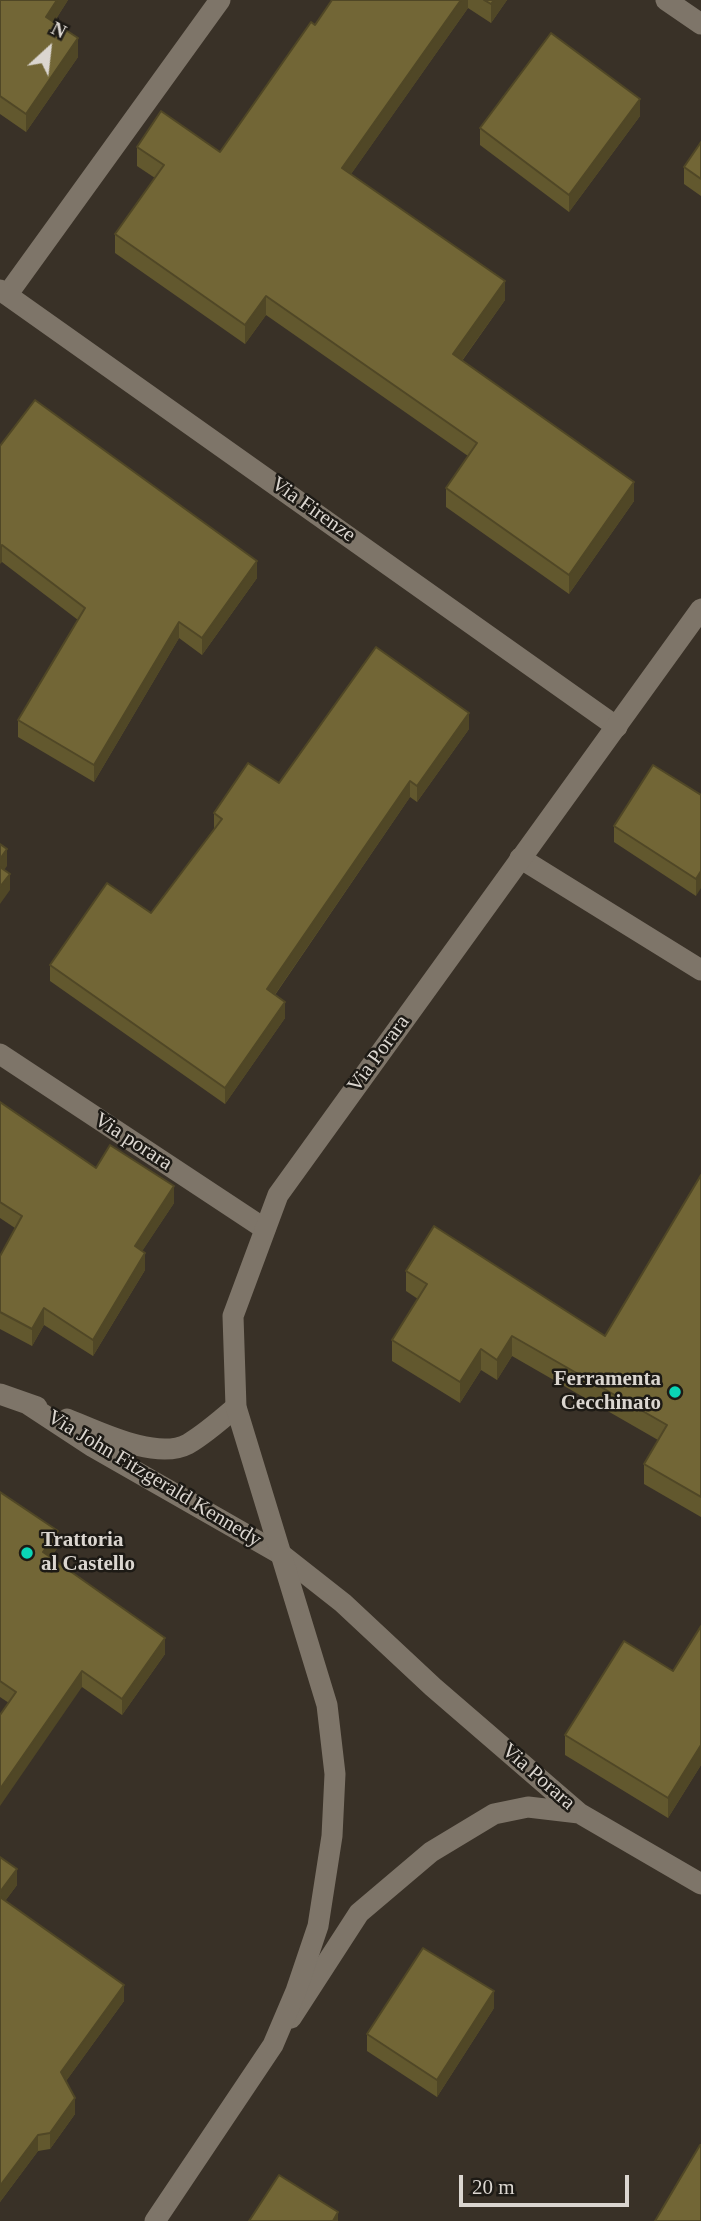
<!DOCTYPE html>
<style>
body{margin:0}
#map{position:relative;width:701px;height:2221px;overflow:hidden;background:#393127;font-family:Georgia,serif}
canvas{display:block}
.north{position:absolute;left:14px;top:14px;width:70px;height:70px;-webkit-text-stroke:5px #1d1a15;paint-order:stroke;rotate:27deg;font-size:19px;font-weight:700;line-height:28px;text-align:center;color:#dbd6d0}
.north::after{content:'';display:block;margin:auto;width:24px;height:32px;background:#dbd6d0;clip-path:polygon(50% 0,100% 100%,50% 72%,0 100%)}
.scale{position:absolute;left:459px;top:2175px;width:170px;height:32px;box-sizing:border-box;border:4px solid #dbd6d0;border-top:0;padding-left:9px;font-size:21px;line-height:24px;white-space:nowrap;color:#dbd6d0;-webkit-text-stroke:5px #1d1a15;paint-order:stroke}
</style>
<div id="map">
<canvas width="701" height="2221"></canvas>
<div class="north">N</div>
<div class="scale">20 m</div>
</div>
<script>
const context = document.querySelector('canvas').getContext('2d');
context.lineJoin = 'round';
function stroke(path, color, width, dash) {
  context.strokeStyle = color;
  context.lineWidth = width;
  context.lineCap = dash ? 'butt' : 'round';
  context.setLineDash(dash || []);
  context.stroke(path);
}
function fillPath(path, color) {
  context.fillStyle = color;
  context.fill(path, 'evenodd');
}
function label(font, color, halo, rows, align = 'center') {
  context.font = font + ' Georgia,serif';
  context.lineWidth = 5;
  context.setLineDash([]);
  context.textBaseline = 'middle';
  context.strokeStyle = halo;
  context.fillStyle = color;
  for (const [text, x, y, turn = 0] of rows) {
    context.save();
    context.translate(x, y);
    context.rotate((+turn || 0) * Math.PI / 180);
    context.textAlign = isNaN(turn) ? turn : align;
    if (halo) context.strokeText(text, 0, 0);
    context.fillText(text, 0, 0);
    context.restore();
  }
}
stroke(new Path2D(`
 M666,0L701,24
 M0,290L617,727
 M7,295L220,0
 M520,858L701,970
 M0,1054L265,1229
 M0,1394L37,1407
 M26,1403L93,1447L282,1555L343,1603L433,1687L579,1813L701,1884
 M67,1419C98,1431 156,1461 188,1444C205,1434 221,1420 236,1407
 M291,2018L359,1913L431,1852L494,1814L528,1807L579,1813`), '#7e7569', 21);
stroke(new Path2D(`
 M155,2221L273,2045L296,1991L318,1926L332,1836L335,1774L327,1705L236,1407L233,1316L278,1195L701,609`), '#7e7569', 21);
fillPath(new Path2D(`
 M0,0H68L54,22L78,57L26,132L0,114Z
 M332,0H507L491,23L468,8L351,174L505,300L462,361L634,501L569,594L446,507V488L468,456L266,315L245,344L115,253V234L155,178L137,166V147L220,152L315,25Z
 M640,116L569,212L480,145V128Z
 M701,142V196L684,184V167Z
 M0,446L257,578L202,655L179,638L94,782L18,737V720L78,620L2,562Z
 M469,729L417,802L410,797L275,995L285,1018L225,1104L50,981V965L151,913L214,829V813L279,783Z
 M701,795L696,896L614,842V826Z
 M0,1102L96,1168L174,1203L142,1251L145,1270L93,1356L44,1325L32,1346L0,1329V1256L15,1228L0,1218Z
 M701,1175V1517L644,1484V1464L658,1440L512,1356L497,1380L481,1370L460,1403L392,1361V1340L418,1299L406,1291V1271L605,1336Z
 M0,1492L58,1547L51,1557L165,1654L122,1715L82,1687L9,1703L0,1697Z
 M701,1626V1765L668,1818L565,1755V1735L673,1671Z
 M0,1857L17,1869V1885L5,1901L124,1985V2001L66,2081L75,2098V2114L50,2149L38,2151L0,2202Z
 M494,2008L437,2097L367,2051V2034Z`), '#62582e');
fillPath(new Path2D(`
 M57,0H68L46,35V17Z
 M461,0H468V8L342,187V168Z
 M494,0H507L491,23V4Z
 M78,38V57L26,132V114Z
 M640,99V116L569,212V195Z
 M505,281V300L453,373V354Z
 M266,296V315L245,344V325Z
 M634,482V501L569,594V575Z
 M2,545V562L0,564V547Z
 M257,561V578L202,655V638Z
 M179,622V638L94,782V765Z
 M469,713V729L417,802V786Z
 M410,781V797L267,1006V989Z
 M7,849V866L0,876V859Z
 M701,871V888L696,896V879Z
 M10,874V890L0,904V887Z
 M285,1002V1018L225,1104V1088Z
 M174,1186V1203L135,1262V1246Z
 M145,1253V1270L93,1356V1340Z
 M44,1308V1325L32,1346V1329Z
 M512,1336V1356L497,1380V1360Z
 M481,1349V1370L460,1403V1382Z
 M58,1531V1547L43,1568V1552Z
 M165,1638V1654L122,1715V1699Z
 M82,1671V1687L0,1806V1789Z
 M701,1745V1765L668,1818V1798Z
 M17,1869V1885L0,1908V1892Z
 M124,1985V2001L61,2088V2072Z
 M494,1991V2008L437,2097V2080Z
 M75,2098V2114L50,2149V2133Z
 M38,2135V2151L0,2202V2186Z
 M338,2212V2221H333Z`), '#504726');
const building = new Path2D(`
 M0,0H57L46,17L78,38L26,114L0,96Z
 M332,0H461L342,168L505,281L453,354L634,482L569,575L446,488L477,443L266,296L245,325L115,234L164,165L137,147L161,111L220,152L311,22L315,25Z
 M484,0H494L491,4Z
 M551,33L640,99L569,195L480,128Z
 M701,142V179L684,167Z
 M35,400L257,561L202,638L179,622L94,765L18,720L85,608L2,545L0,547V446Z
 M376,647L469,713L417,786L410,781L267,989L285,1002L225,1088L50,965L107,883L151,913L222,819L214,813L248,763L279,783Z
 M653,765L701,795V871L696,879L614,826Z
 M0,844L7,849L0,859Z
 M0,867L10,874L0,887Z
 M0,1102L96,1168L110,1145L174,1186L135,1246L145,1253L93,1340L44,1308L32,1329L0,1312V1256L22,1216L0,1202Z
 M701,1175V1497L644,1464L667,1425L512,1336L497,1360L481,1349L460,1382L392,1340L427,1284L406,1271L434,1226L605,1336Z
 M0,1492L58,1531L43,1552L165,1638L122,1699L82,1671L0,1789V1715L16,1692L0,1681Z
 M701,1626V1745L668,1798L565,1735L624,1641L673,1671Z
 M0,1857L17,1869L0,1892Z
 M0,1897L124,1985L61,2072L75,2098L50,2133L38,2135L0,2186Z
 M423,1948L494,1991L437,2080L367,2034Z
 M700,2145H701V2221H655Z
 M279,2175L338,2212L333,2221H249Z`);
fillPath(building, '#726636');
stroke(building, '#504726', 2);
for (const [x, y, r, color] of [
 [675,1392,7,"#0ad5b5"],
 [27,1553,7,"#0ad5b5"]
]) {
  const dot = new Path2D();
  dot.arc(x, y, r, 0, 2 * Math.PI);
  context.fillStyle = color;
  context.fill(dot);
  stroke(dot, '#1d1a15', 2.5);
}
label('21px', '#dbd6d0', '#1d1a15', [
 ["Via Firenze",313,510,35],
 ["Via Porara",379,1054,-54],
 ["Via porara",133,1142,33],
 ["Via John Fitzgerald Kennedy",154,1479,31],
 ["Via Porara",538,1777,41]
]);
label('bold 21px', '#dbd6d0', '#1d1a15', [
 ["Ferramenta",661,1380],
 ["Cecchinato",661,1404],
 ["Trattoria",41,1541,"left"],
 ["al Castello",41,1565,"left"]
], 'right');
</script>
